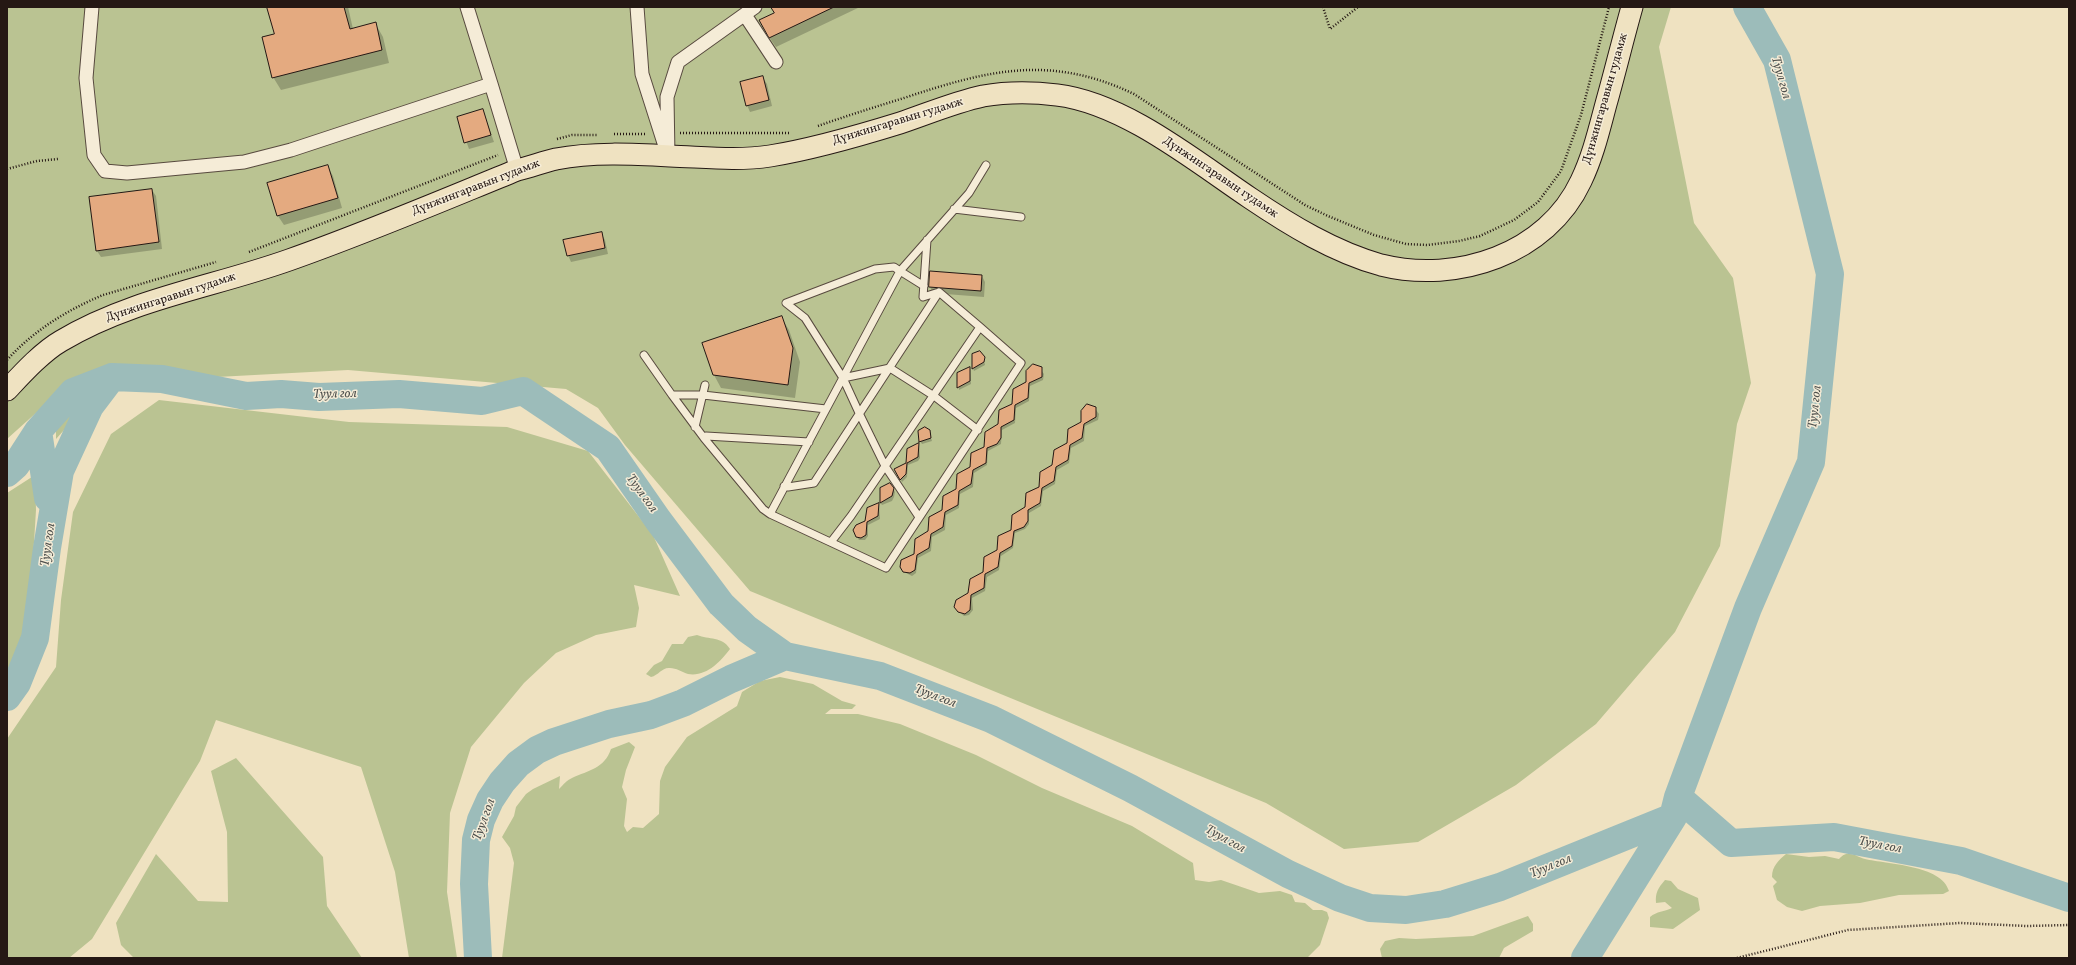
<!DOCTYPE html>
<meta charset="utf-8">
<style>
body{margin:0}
#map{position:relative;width:2076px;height:965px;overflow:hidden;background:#efe2c1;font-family:Vollkorn,serif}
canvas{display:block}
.frame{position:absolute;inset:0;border:8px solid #251814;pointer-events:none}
</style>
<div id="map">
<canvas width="2076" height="965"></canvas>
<div class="frame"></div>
</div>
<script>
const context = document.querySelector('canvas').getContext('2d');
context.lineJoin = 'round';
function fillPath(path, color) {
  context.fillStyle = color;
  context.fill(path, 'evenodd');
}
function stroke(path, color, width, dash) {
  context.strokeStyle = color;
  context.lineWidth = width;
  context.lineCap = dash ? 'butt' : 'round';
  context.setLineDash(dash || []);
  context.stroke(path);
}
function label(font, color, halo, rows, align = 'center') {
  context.font = font + ' Vollkorn,serif';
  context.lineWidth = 3;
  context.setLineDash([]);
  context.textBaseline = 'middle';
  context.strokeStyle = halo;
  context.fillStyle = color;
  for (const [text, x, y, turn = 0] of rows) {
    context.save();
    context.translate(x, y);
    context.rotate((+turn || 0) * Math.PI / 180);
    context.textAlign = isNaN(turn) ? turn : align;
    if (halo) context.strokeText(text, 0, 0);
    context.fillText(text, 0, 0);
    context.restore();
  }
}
fillPath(new Path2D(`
 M7,7H1671L1659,47L1694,223L1733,278L1751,383L1737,424L1720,546L1675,632L1596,724L1516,785L1418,842L1344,849L1266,803L750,591L625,445L598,408L566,389L348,370L67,385L7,439Z
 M159,400L349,422L507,427L588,451L653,535L680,596L634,585L639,608L636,627L596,635L556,653L524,683L471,747L450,813L447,892L457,958H409L395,872L361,767L216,720L200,761L92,939L69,958H7V739L56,667L61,600L73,512L111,434Z
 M79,401L73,420L56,439V419L62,408Z
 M35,475L36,510L32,575L22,645L7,671V493Z
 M697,635C709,640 722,636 730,649C720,662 706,677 688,674C682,672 676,668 670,668C662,667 659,675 651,677L646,674L654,665L662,661L672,644H683L688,637Z
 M780,677L813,684L842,701L856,705L852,709H831L825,714H858L900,724L976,755L1042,788L1132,826L1193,863L1195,880L1209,882L1221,880L1259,893L1280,891L1292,895L1295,902L1305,903L1313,910H1322L1327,912L1329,918L1320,945L1307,958H502L514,863L510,848L502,837L514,816L516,807L526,794L533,789L560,776L559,789C563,785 567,780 572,778C589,770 604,769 611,749L629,742L635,747L626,770L622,787L627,799L624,826L627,832L633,827L643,828L659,814L660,781L665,767L687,737L737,706L742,692L760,681Z
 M236,758L323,857L327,906L362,958H134L121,945L116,923L156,854L198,901L228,902L227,832L211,771Z
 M1786,854L1809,857L1825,856L1839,859C1842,856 1845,853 1850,854C1855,854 1860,858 1865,859C1886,864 1942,865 1949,891L1943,894L1899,895L1860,903L1820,906L1802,911L1787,907L1777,900L1773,886L1777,882L1772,877C1772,866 1779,860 1786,854Z
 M1665,880L1671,881L1678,889L1698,898L1700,910L1673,929L1650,927V917C1657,911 1664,912 1672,908L1665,902L1656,903C1655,893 1658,888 1665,880Z
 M1528,916L1533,924V931L1504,948L1499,958H1382L1380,949L1385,941L1399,938L1416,939L1473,936Z`), '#bac392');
fillPath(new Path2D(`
 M268,7H348L353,29L375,23L383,37L389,63L281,90L273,77L275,34Z
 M779,7H860L776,47L769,37L775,14Z
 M763,78L767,84L772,106L750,112L747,105Z
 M483,111L494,142L469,149L458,118Z
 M327,166L333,176L342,208L284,225L278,216L268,184Z
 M152,190L156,196L162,249L101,257L97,251Z
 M601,233L605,240L608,254L571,262L568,255Z
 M931,272L982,276L985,282L984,297L933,293L930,287Z
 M781,317L789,330L800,362L795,398L721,388L714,375Z
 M983,355L985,365L974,371L973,368Z
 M1033,365L1038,366L1044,374L1043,380L1030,386L1029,401L1016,408L1015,423L1002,430L1001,444L988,451L987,465L974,473L973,487L960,494L959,508L946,515L945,530L932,537L931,551L918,558L916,573L912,576L904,572L902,569L915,554L1027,383L1028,368Z
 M970,368L971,384L959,390L958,374Z
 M1088,405L1093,406L1099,414L1098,420L1085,426L1084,441L1071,448L1069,463L1057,470L1055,484L1043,491L1041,506L1029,513V524L1025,529L1015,533L1013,548L1001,556L999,570L987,577L985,591L972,598L973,610L969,615L964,616L957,610L983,573L1026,508L1025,497L1029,491L1040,487L1082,423L1083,408Z
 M929,432L932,441L922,444L920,441Z
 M919,444L920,458L918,461L908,465L907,477L902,482L895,470L907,463Z
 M890,484L895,492L894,497L892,501L882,505L880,502Z
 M879,504L880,519L868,525V536L865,540H859L857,537L866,522L868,509Z`), '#0003');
stroke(new Path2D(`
 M7,473L16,465L38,431
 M48,498L38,431L73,392L112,377
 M7,697L17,683L35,638L47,548L60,471L90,406L112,377L162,379L246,396L281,394L319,397L399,394L482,401L523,391L608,448L658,520L721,604L747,629L785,656
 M1674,814L1678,797L1731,843L1834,837L1961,861L2069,898
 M478,958L474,884L476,840L481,820L490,800L502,782L518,764L537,750L554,742L609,724L651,715L683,703L731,679L785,656L880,676L991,719L1130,788L1288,874L1340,898L1370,908L1406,910L1445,904L1500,887L1673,817
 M1585,958L1673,817L1678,797L1748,608L1811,462L1830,274L1777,60L1747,7`), '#9cbcba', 28);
const building = new Path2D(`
 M267,7H344L350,29L376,22L382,50L272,78L262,37L274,34Z
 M771,7H834L769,38L759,20L774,13Z
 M763,76L769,100L746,106L740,82Z
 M483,109L491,135L464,143L457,117Z
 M328,165L338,198L277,216L267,183Z
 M152,189L159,242L96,251L89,197Z
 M602,232L605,248L567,256L563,240Z
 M930,271L982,275L981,291L929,287Z
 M782,316L793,348L788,385L713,375L702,343Z
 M980,351L985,357L984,362L972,369V354Z
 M1033,364L1042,367V377L1029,383L1028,398L1015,405L1014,420L1001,427V438L997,444L987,448L986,463L973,470L971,484L959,491L958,505L945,512L943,527L931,534L929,548L917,555L915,570L910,573L903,572L900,567L901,560L914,554L915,539L928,531L929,517L942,510L943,496L956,489L957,474L970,467L971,453L984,447L985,432L998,424L999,410L1012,404L1013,389L1026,382V371Z
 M970,367V381L957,388V373Z
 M1087,404L1096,407V417L1084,424L1082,438L1070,445L1068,460L1056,467L1054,481L1042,488L1040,503L1028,510V521L1024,527L1014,531L1012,546L1000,553L998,567L985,574L984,588L971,595L970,610L965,614L958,612L954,607L956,600L968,593L970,579L983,572L984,557L997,550L998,536L1011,530L1012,515L1025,507L1026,493L1039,487L1040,472L1052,465L1054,450L1067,443L1068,429L1081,422V411Z
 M925,427L930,430L931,438L919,442L918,431Z
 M919,443L918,457L907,463L906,474L900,480L894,469L906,463L907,449Z
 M890,483L894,488L892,496L880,503V488Z
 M879,503L878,516L867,522L866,535L861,538L856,537L853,530L856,525L865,521L867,508Z`);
fillPath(building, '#e4aa80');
stroke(building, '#251814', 1);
const service = new Path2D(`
 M954,209L1021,217
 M924,286L900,271L770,514L886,568L1021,363L980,327L939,292L923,297L927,240
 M644,355L672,395
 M843,378L890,368L934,396L978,430
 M695,427L705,385
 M704,438L706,436L809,442
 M784,486L788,487L814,483L939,292
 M770,514L763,509L704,438L672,395H703L826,409
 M919,517L885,466L860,415L843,378L805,318L786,303L875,269L894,267L900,271L969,193L986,165
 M831,542L851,516L980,327`);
const minor = new Path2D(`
 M92,7L86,78L94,155L105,171L127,173L244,162L291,150L491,84L517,170
 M467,7L491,84
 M637,7L642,74L664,143
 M745,15L776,62
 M668,156L667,97L678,62L755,7`);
const primary = new Path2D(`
 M7,390C22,374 42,352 61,341C131,299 213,287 289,260C366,233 441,201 517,170C530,167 543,162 556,159C592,152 632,154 670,156C703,157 737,161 770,156C814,149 858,136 900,123C927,114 955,102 983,96C1006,92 1033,92 1057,95C1124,103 1195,161 1250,198C1290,225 1334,252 1381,265C1457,284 1547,254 1581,181C1593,156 1599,130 1606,104C1615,72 1623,39 1632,7`);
stroke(service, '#584a3f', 9);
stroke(minor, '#584a3f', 15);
stroke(primary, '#251814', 23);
stroke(new Path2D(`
 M1323,7L1330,29L1358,7
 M818,126C846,116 875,107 904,98C988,70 1050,54 1134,94L1305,205L1328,216L1374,235L1406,244L1427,245L1459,241L1480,236L1514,220L1538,202L1561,171L1581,115L1609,7
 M680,133H789
 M614,134H647
 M557,139L572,135H597
 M7,169L37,161L58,159
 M249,252L498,155
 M7,360C33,331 67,310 103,295L216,262
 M1737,958L1848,930L1960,923L2027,926L2069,925`), '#251814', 2.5, [1, 2]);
stroke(service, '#f5ecd7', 7);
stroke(minor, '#f5ecd7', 13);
stroke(primary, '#efe2c1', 21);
label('12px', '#251814', '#f5ecd7', [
 ["Дүнжингаравын гудамж",1606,99,-74],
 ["Дүнжингаравын гудамж",898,122,-17],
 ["Дүнжингаравын гудамж",1220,178,34],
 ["Дүнжингаравын гудамж",476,188,-21],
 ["Дүнжингаравын гудамж",171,298,-18]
]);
label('italic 13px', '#4f514e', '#f5ecd7', [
 ["Туул гол",1780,78,74],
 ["Туул гол",335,395,-1],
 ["Туул гол",1816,407,-84],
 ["Туул гол",641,494,54],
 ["Туул гол",49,545,-82],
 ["Туул гол",935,697,21],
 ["Туул гол",485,820,-70],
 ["Туул гол",1225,840,29],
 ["Туул гол",1880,846,11],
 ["Туул гол",1551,867,-22]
]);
</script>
